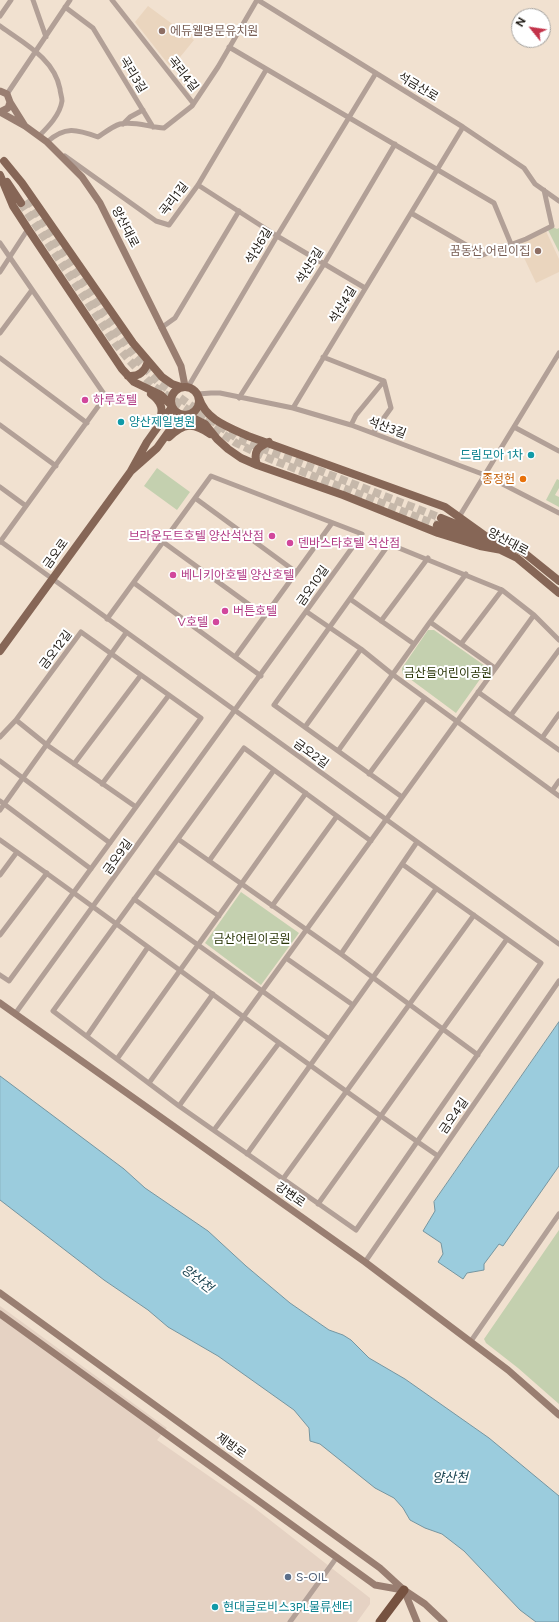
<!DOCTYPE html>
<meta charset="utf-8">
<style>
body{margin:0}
#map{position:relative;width:559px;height:1622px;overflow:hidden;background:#f1e1d0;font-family:Figtree,sans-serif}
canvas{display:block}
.north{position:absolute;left:511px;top:8px;width:40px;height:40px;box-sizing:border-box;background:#fff;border:1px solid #a4a29f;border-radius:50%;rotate:300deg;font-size:11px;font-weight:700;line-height:16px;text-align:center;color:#1b1610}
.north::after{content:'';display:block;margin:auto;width:14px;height:18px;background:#c3334a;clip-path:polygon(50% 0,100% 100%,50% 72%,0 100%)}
</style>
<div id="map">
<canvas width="559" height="1622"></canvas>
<div class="north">N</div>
</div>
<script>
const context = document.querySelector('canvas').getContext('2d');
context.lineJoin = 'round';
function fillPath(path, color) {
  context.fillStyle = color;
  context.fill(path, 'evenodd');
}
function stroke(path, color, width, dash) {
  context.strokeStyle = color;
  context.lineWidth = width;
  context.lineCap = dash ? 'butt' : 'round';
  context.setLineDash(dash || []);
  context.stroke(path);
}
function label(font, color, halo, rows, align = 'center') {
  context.font = font + ' Figtree,"Noto Sans KR",sans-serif';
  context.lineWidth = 4;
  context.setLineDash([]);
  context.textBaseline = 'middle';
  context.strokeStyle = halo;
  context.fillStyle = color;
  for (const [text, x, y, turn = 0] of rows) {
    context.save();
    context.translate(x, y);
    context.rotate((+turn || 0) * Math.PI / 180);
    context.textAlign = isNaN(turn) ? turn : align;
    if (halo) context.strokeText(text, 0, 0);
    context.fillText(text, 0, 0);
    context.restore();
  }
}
fillPath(new Path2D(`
 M148,6L194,40L172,67L168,64L135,22Z
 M546,231L559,259V272L536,283L517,243Z`), '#ead5be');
fillPath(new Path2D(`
 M0,1306L167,1428L157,1440L252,1506L370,1598V1604L357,1622H0Z`), '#e5d2c3');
fillPath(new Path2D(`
 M553,227L557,229L559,228V252L548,230Z
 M157,468L190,492L177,510L144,486Z
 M557,479L559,480V488L555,495L559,497V507L546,500Z
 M428,630H434L488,668L456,713L402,673V668Z
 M241,892L299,933L261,985L205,943Z
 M559,1230V1404L518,1368L486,1343L484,1339Z`), '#c4d0af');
const water = new Path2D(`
 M559,1022V1166L503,1246L499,1244L484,1264V1270L467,1273L463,1279L438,1262L443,1254L441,1243L423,1231L435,1211L434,1202Z
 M0,1076L124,1169L145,1188L208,1231L246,1266L290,1303L329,1330L343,1335L351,1340L369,1358L405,1379L489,1438L559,1496V1622H536L520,1610L464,1551L442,1534L425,1528L410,1520L403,1508L394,1498L375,1488L320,1444L310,1441L309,1428L294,1410L218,1356L168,1327L148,1310L104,1280L0,1200Z`);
fillPath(water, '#9bccdd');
stroke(water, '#7595a0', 1);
stroke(new Path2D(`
 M28,199L102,312L135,357L158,382L238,439L441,518
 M21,203L115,343L129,360L152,385L236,443L268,458L437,525`), '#c6b8aa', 8, [8, 4]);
stroke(new Path2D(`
 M33,0L46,37
 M112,0L193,103
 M258,0L463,127L524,168L535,184L559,201
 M65,7L93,28L153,127
 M0,16L11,0
 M0,26C23,43 54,58 60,89C60,92 62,97 62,101C60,115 48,127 39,136
 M229,47L494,203L511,244
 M7,94L70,0
 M123,124L130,117L143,110
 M47,142C65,126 76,129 98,137C104,133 113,126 120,124C134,121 149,127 164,128L192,106L218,67L257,0
 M65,156L156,221L169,225L198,185L266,70
 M198,185L277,236L365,288
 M411,213L473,249L478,256H480L526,239L552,226L544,190
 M0,243L104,394L102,401L0,542
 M0,272L28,229
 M161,328L175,318L239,211
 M0,333L32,290
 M323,357L384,381
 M0,358L87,423
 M188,387L277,236L376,73
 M198,394L211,393H220L293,408L351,425L485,475L559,513
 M239,398L324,264L395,144
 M293,408L463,127
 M0,425L56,466
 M351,425L356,415L384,381
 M514,427L559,451
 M373,433L391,408L384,381
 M0,487L26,506
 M195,498L296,572
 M459,517L559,353
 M0,541L559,944
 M163,542L265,616
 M134,583L261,676
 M350,599L414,644
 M307,612L361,649L392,674L559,796
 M381,621L428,558
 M430,622L495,668
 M461,644L502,590
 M235,657L332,523
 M478,692L559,750
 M511,715L559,650
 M16,720L47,745L136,807
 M305,727L361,649
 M0,737L16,720L81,632L201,718L9,981L0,975
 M542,738L559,714
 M338,751L430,622L466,574
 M0,761L110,843
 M74,764L141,675
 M369,774L425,698
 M102,784L169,695
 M552,791L559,781
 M402,797L274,705L389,544L502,590L534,615L559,640
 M0,801L91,869
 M0,810L126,633
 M178,839L341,954L478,1055
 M0,840C147,944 290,1054 438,1156
 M371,841L244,748L53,1011L179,1106L356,1230L541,963L402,864
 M209,861L274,770
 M155,871L219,916
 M0,875L17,852
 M134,899L329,1039
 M272,906L337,816
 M0,935L47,873
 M341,954L417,842
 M286,958L353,1005
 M15,1014L362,534L211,476L107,619
 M87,1036L148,947
 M117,1059L306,793
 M149,1083L213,994
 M179,1106L534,615
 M214,1130L279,1043
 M247,1154L436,889
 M283,1179L474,915
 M318,1204L507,939
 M365,1262L559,981
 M471,1341L559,1214
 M290,1622L337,1557`), '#b2a097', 5);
stroke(new Path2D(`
 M0,91L7,94L10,102L8,108L0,112
 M10,102L25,126
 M0,112L25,126L47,142L82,177L100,203L181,366L185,386
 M0,1003L365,1262L508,1370L559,1415
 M0,1293L380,1568L404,1590L425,1604L444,1622
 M0,1314L375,1585L403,1590
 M404,1590L417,1622`), '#997e71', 7);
stroke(new Path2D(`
 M4,161L22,183L133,343L162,377L172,384L181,387
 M0,175L13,206L28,229L122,369L134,382L161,395L172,406
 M7,182L21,203
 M128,376C139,377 145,372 148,361
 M171 401a14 14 0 1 1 28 0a14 14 0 1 1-28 0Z
 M151,394C162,402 164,410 159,422
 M199,398C206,420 228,427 248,436L445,507L484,535
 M172,407L147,442L131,471L157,448L172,427L185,415
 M187,415L205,424L217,439L228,449L241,458L257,465L343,495L438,533L480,546L502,550
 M169,437C184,423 193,422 210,434
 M257,465C253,452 257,447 269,442
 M441,518L522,551L559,581
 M437,525L482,541L517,558L559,593
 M0,651L131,471`), '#866656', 8);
stroke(new Path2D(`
 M380,1622L404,1590`), '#765240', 9);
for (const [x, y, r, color] of [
 [162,31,4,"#8d6e63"],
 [538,251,4,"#8d6e63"],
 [85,400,4,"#d1479c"],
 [121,422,4,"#0f9aa8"],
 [531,455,4,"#0f9aa8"],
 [523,479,4,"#e8710a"],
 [272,536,4,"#d1479c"],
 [290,543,4,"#d1479c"],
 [173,575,4,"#d1479c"],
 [225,611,4,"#d1479c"],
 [216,622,4,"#d1479c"],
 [288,1577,4,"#5c6f8a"],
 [215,1607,4,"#0f9aa8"]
]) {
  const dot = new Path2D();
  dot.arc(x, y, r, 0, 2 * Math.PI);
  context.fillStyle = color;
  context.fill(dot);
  stroke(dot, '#fff', 1.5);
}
label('12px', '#785e54', '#fff', [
 ["에듀웰명문유치원",170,31],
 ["꿈동산 어린이집",530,251,"right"]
], 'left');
label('12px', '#1b1610', '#fff', [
 ["곡리4길",183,74,52],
 ["곡리3길",133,75,59],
 ["석금산로",418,87,31],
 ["곡리1길",174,199,-52],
 ["양산대로",125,227,63],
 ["석산6길",259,246,-59],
 ["석산5길",310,266,-58],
 ["석산4길",343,305,-59],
 ["석산3길",387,428,20],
 ["양산대로",508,542,28],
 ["금오로",56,554,-54],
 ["금오10길",313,586,-55],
 ["금오12길",56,650,-53],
 ["금오2길",311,754,36],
 ["금오9길",118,857,-54],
 ["금오4길",454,1116,-55],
 ["강변로",290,1195,35],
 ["제방로",231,1446,36]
]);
label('12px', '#b23c85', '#fff', [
 ["하루호텔",93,400],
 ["브라운도트호텔 양산석산점",264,536,"right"],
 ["덴바스타호텔 석산점",298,543],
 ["베니키아호텔 양산호텔",181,575],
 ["버튼호텔",233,611],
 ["V호텔",208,622,"right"]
], 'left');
label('12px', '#0d838f', '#fff', [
 ["양산제일병원",129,422],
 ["드림모아 1차",523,455,"right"],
 ["현대글로비스3PL물류센터",223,1607]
], 'left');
label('12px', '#c56008', '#fff', [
 ["종정헌",515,479]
], 'right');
label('12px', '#283406', '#fff', [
 ["금산들어린이공원",448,673],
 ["금산어린이공원",252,939]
]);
label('12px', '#4e5e75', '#fff', [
 ["S-OIL",296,1577]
], 'left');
label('italic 13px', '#17414e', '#fff', [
 ["양산천",197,1279,38],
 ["양산천",450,1478]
]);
</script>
